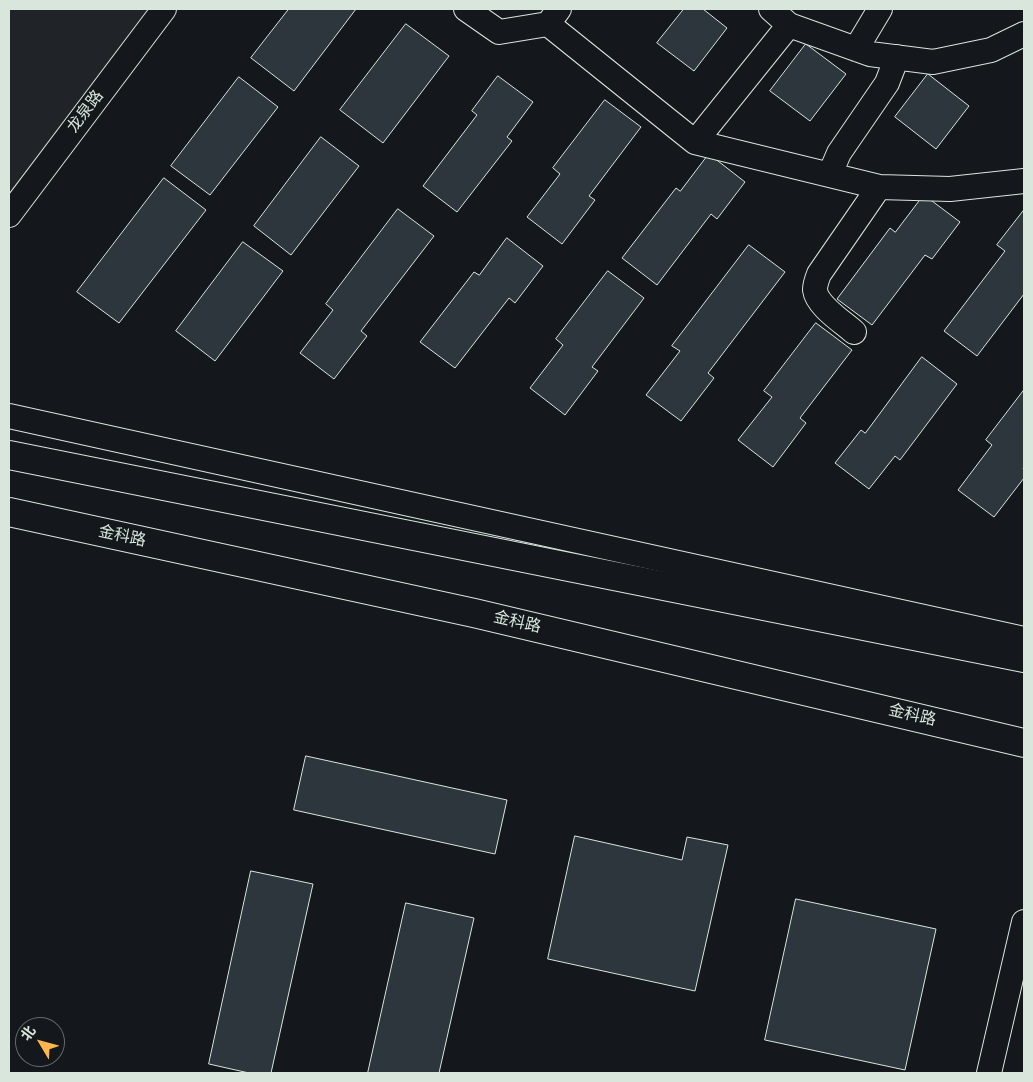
<!DOCTYPE html>
<meta charset="utf-8">
<style>
body{margin:0}
#map{position:relative;width:1033px;height:1082px;overflow:hidden;background:#14181c;font-family:"Nunito Sans","Noto Sans SC",sans-serif}
canvas{display:block}
.frame{position:absolute;inset:0;border:10px solid #d8e6dc;pointer-events:none}
.north{position:absolute;left:15px;top:1017px;width:50px;height:50px;box-sizing:border-box;background:#14181c;border:1px solid #626a69;border-radius:50%;rotate:307deg;font-size:14px;font-weight:700;line-height:20px;text-align:center;color:#d8e6dc}
.north::after{content:'';display:block;margin:auto;width:18px;height:22px;background:#ffb74d;clip-path:polygon(50% 0,100% 100%,50% 72%,0 100%)}
</style>
<div id="map">
<canvas width="1033" height="1082"></canvas>
<div class="frame"></div>
<div class="north">北</div>
</div>
<script>
const context = document.querySelector('canvas').getContext('2d');
context.lineJoin = 'round';
function fillPath(path, color) {
  context.fillStyle = color;
  context.fill(path, 'evenodd');
}
function stroke(path, color, width, dash) {
  context.strokeStyle = color;
  context.lineWidth = width;
  context.lineCap = dash ? 'butt' : 'round';
  context.setLineDash(dash || []);
  context.stroke(path);
}
function label(font, color, halo, rows, align = 'center') {
  context.font = font + ' "Nunito Sans","Noto Sans SC",sans-serif';
  context.lineWidth = 4;
  context.setLineDash([]);
  context.textBaseline = 'middle';
  context.strokeStyle = halo;
  context.fillStyle = color;
  for (const [text, x, y, turn = 0] of rows) {
    context.save();
    context.translate(x, y);
    context.rotate((+turn || 0) * Math.PI / 180);
    context.textAlign = isNaN(turn) ? turn : align;
    if (halo) context.strokeText(text, 0, 0);
    context.fillText(text, 0, 0);
    context.restore();
  }
}
const green = new Path2D(`
 M9,9H152L9,194Z`);
fillPath(green, '#202428');
stroke(green, '#939e99', 1);
const building = new Path2D(`
 M289,9H356L294,91L251,58Z
 M684,9H703L727,28L694,71L657,43Z
 M406,24L449,56L383,143L340,110Z
 M806,44L846,74L810,121L770,91Z
 M928,74L969,106L936,149L895,117Z
 M498,76L533,102L507,137L512,141L457,212L423,186L477,115L472,111Z
 M239,77L278,107L210,195L171,166Z
 M605,100L641,127L589,196L595,200L562,244L527,217L560,174L553,168Z
 M321,137L359,166L291,255L254,226Z
 M709,154L745,182L717,219L711,214L657,285L622,258L676,188L680,191Z
 M164,178L206,210L119,323L77,292Z
 M924,195L960,222L932,259L925,255L872,325L837,299L890,228L895,232Z
 M398,209L434,236L361,331L367,336L334,379L300,353L333,310L326,304Z
 M1024,210V294L977,356L944,331L1005,251L997,245Z
 M507,238L543,266L515,303L509,298L455,368L420,342L474,272L479,275Z
 M243,242L283,271L215,361L176,331Z
 M749,245L785,272L708,373L714,378L681,421L646,395L680,351L672,346Z
 M608,271L644,298L592,367L598,371L565,415L530,388L563,345L556,339Z
 M816,323L852,350L800,418L806,423L773,467L738,440L772,397L764,391Z
 M922,357L957,384L900,460L895,456L869,489L835,463L861,430L865,433Z
 M1024,390V467L1023,469L1024,470V478L994,517L958,490L992,445L986,440Z
 M306,756L507,800L495,854L294,810Z
 M575,836L682,860L687,837L728,845L695,991L548,959Z
 M251,871L313,884L271,1073H249L209,1064Z
 M796,899L936,929L905,1070L765,1040Z
 M406,903L474,918L439,1073H368Z`);
fillPath(building, '#2c363c');
stroke(building, '#d8e6dc', 1);
const minor = new Path2D(`
 M466,9L499,32L548,24L559,9
 M771,9L789,25L870,54L933,62L991,50L1024,34
 M548,24L695,142L879,187L950,189L1024,181
 M856,49L880,9
 M695,142L789,25
 M830,174L839,153L887,83L897,57
 M9,215L164,9
 M854,332C843,322 817,306 815,290C815,285 817,279 819,274L879,187
 M9,416L1024,639
 M989,1073L1024,922`);
const major = new Path2D(`
 M9,455L1024,658
 M9,512L474,613L1024,743`);
stroke(minor, '#d8e6dc', 26);
stroke(major, '#d8e6dc', 30);
stroke(minor, '#14181c', 24);
stroke(major, '#14181c', 28);
label('16px', '#d8e6dc', '#14181c', [
 ["龙泉路",86,112,-53],
 ["金科路",122,537,12],
 ["金科路",517,623,13],
 ["金科路",912,716,13]
]);
</script>
